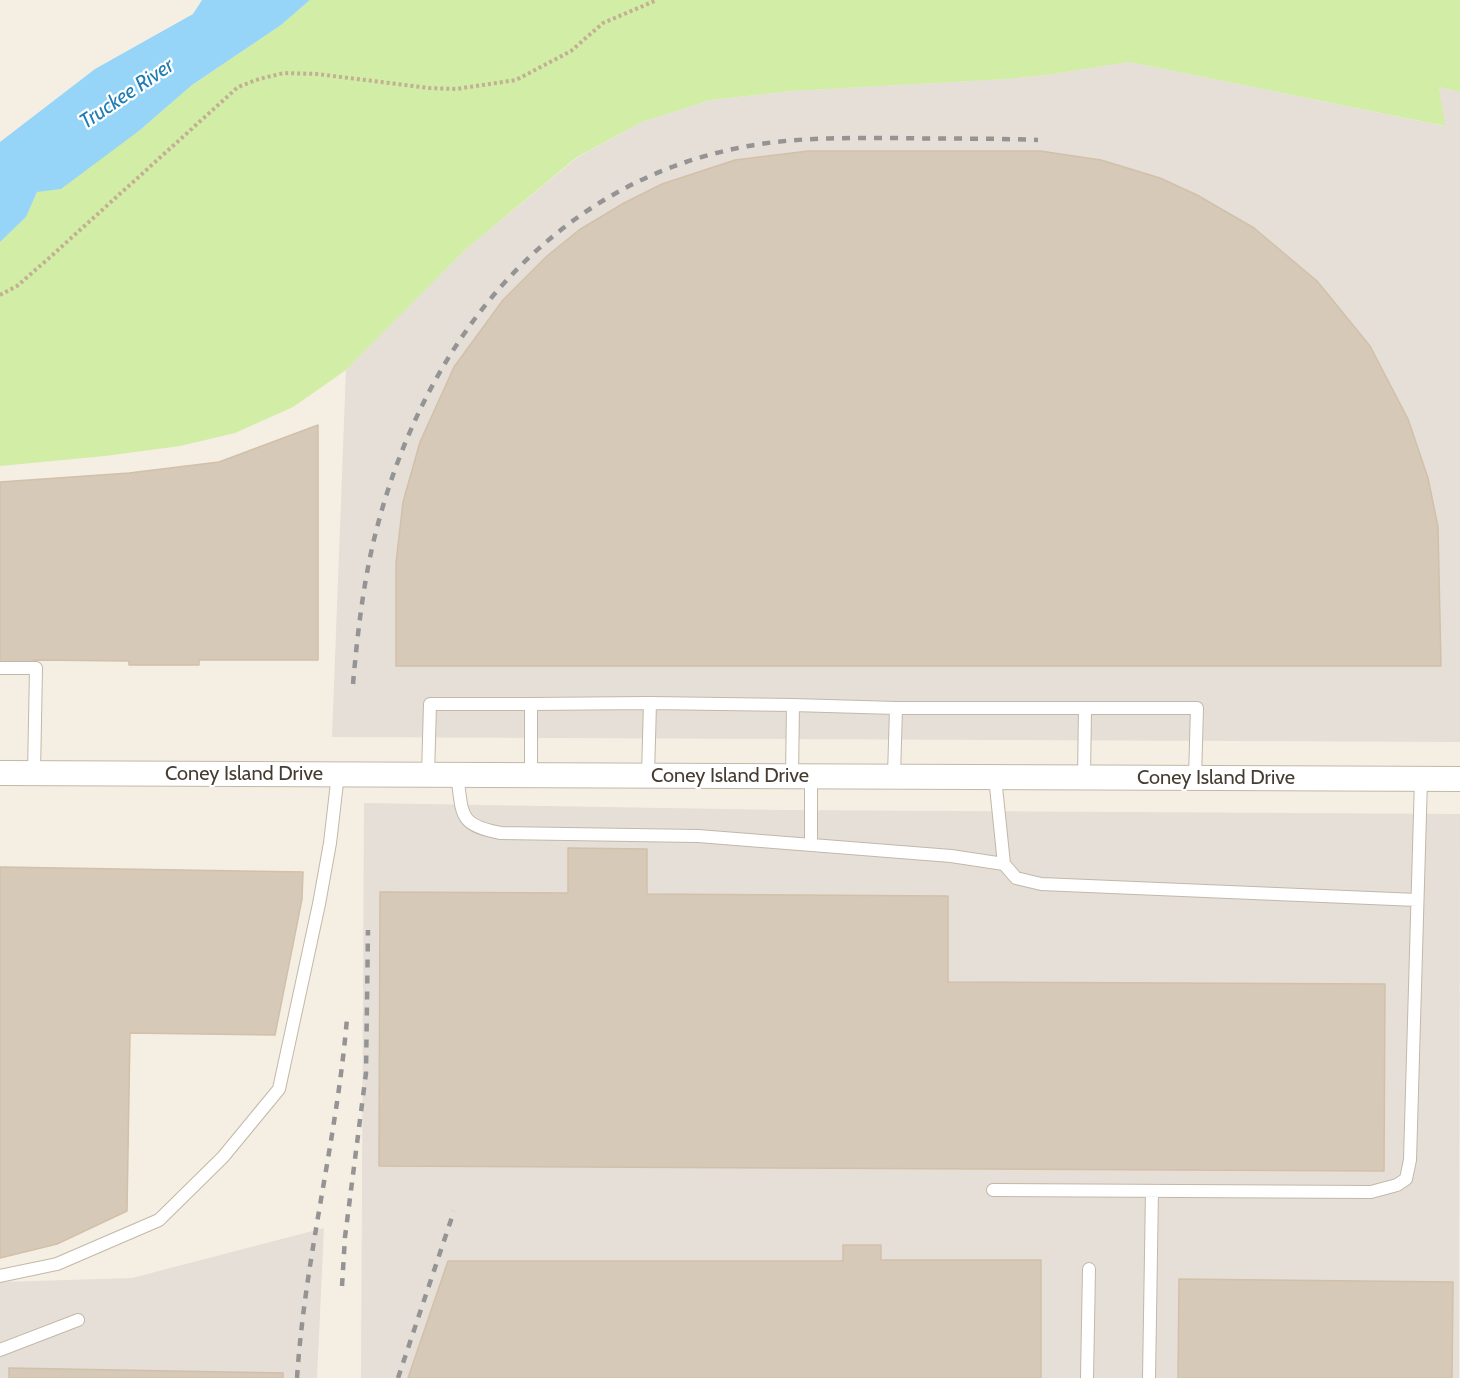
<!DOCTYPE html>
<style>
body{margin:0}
canvas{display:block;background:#f4eee3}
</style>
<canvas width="1460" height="1378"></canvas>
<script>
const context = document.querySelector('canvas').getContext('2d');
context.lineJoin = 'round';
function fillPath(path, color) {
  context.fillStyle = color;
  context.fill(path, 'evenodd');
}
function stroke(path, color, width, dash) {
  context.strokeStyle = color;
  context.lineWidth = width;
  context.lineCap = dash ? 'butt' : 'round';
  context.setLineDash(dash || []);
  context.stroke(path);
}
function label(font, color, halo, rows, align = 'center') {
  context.font = font + ' Cabin,sans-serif';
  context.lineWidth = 4.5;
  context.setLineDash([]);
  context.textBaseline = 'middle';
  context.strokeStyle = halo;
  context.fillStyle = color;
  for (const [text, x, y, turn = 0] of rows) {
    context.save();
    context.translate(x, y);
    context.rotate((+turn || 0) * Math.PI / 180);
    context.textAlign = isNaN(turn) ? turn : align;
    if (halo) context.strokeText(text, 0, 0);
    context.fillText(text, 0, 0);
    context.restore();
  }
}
fillPath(new Path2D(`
 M1129,62L1444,126L1439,87L1460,92V742L332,737L346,370L465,250L578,157L642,122L711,100L792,91L1008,79L1054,74Z
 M364,803L784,810L1460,814L1459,1378H361Z
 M324,1228L317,1378H0V1282L132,1278Z`), '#e5dfd8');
fillPath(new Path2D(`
 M310,0H1460V92L1439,87L1445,126L1129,62L1054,74L1008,79L792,91L711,100L642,122L577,157L465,250L346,370L293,407L235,433L180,446L105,456L0,466V242L26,217L37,192L140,130L192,85L281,25Z`), '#d1eda6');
fillPath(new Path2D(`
 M202,0H310L281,25L192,85L140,130L61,189L37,192L26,217L0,242V142L95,69L193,14Z`), '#97d5f8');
const building = new Path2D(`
 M808,151H1040L1101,160L1160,178L1197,195L1254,228L1317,281L1370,346L1408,419L1428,478L1438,527L1441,666H396V563L403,502L420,442L454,367L503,300L547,256L579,230L624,203L662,184L735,160Z
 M318,425V660H199V665H129V661L33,660V664H0V482L129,473L219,462Z
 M568,848L647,849V894L948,896V982L1385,984L1384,1171L379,1166L380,892L568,893Z
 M0,867L303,872L302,899L275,1035L130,1033L127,1211L57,1244L0,1258Z
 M843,1245H881V1260H1041V1378H408L448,1261H843Z
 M1179,1279L1453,1282L1452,1378H1178Z
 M9,1368L283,1373V1378H9Z`);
fillPath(building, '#d6c9b7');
stroke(building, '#d2c0a9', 1.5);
const lane = new Path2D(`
 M0,668H36L34,773
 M650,703L793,705L792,776
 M531,704L650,703L648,775
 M793,705L896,708L894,776
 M896,708H1085L1084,777
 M1085,708H1197L1195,778
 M428,775L430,704H531V775
 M457,775C463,814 457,825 501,833L698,836L951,856L1004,864
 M811,776V845
 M995,777L1004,864L1016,878L1041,884L1417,900
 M993,1190L1371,1192L1397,1185L1406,1179L1410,1160L1421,779
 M0,1276L57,1264L159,1220L223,1157L279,1089L319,904L330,843L338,774
 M0,1350L78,1320
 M1087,1378L1089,1269
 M1149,1378L1152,1191`);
const street = new Path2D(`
 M0,773L1460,779`);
stroke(lane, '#c3b8a7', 14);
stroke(street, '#c3b8a7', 26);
stroke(new Path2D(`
 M0,295L17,286L48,259L238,87L259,79L284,73L317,74L429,88L456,89L516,80L571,51L603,23L657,0`), '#c3b094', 4, [3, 3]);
stroke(lane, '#fff', 12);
stroke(street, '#fff', 24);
stroke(new Path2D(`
 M353,684C357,639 362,593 372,548C416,356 540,186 743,147C794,137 844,138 895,138C943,139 990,138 1038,140
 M342,1286L345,1237L366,1073L368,930
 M297,1378C305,1257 337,1139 347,1018
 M398,1378L454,1211`), '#949494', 4.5, [8, 8]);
label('20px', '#463d32', '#fff', [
 ["Coney Island Drive",244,774],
 ["Coney Island Drive",730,776],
 ["Coney Island Drive",1216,778]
]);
label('italic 21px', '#1f7db4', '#fff', [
 ["Truckee River",127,94,-34]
]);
</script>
